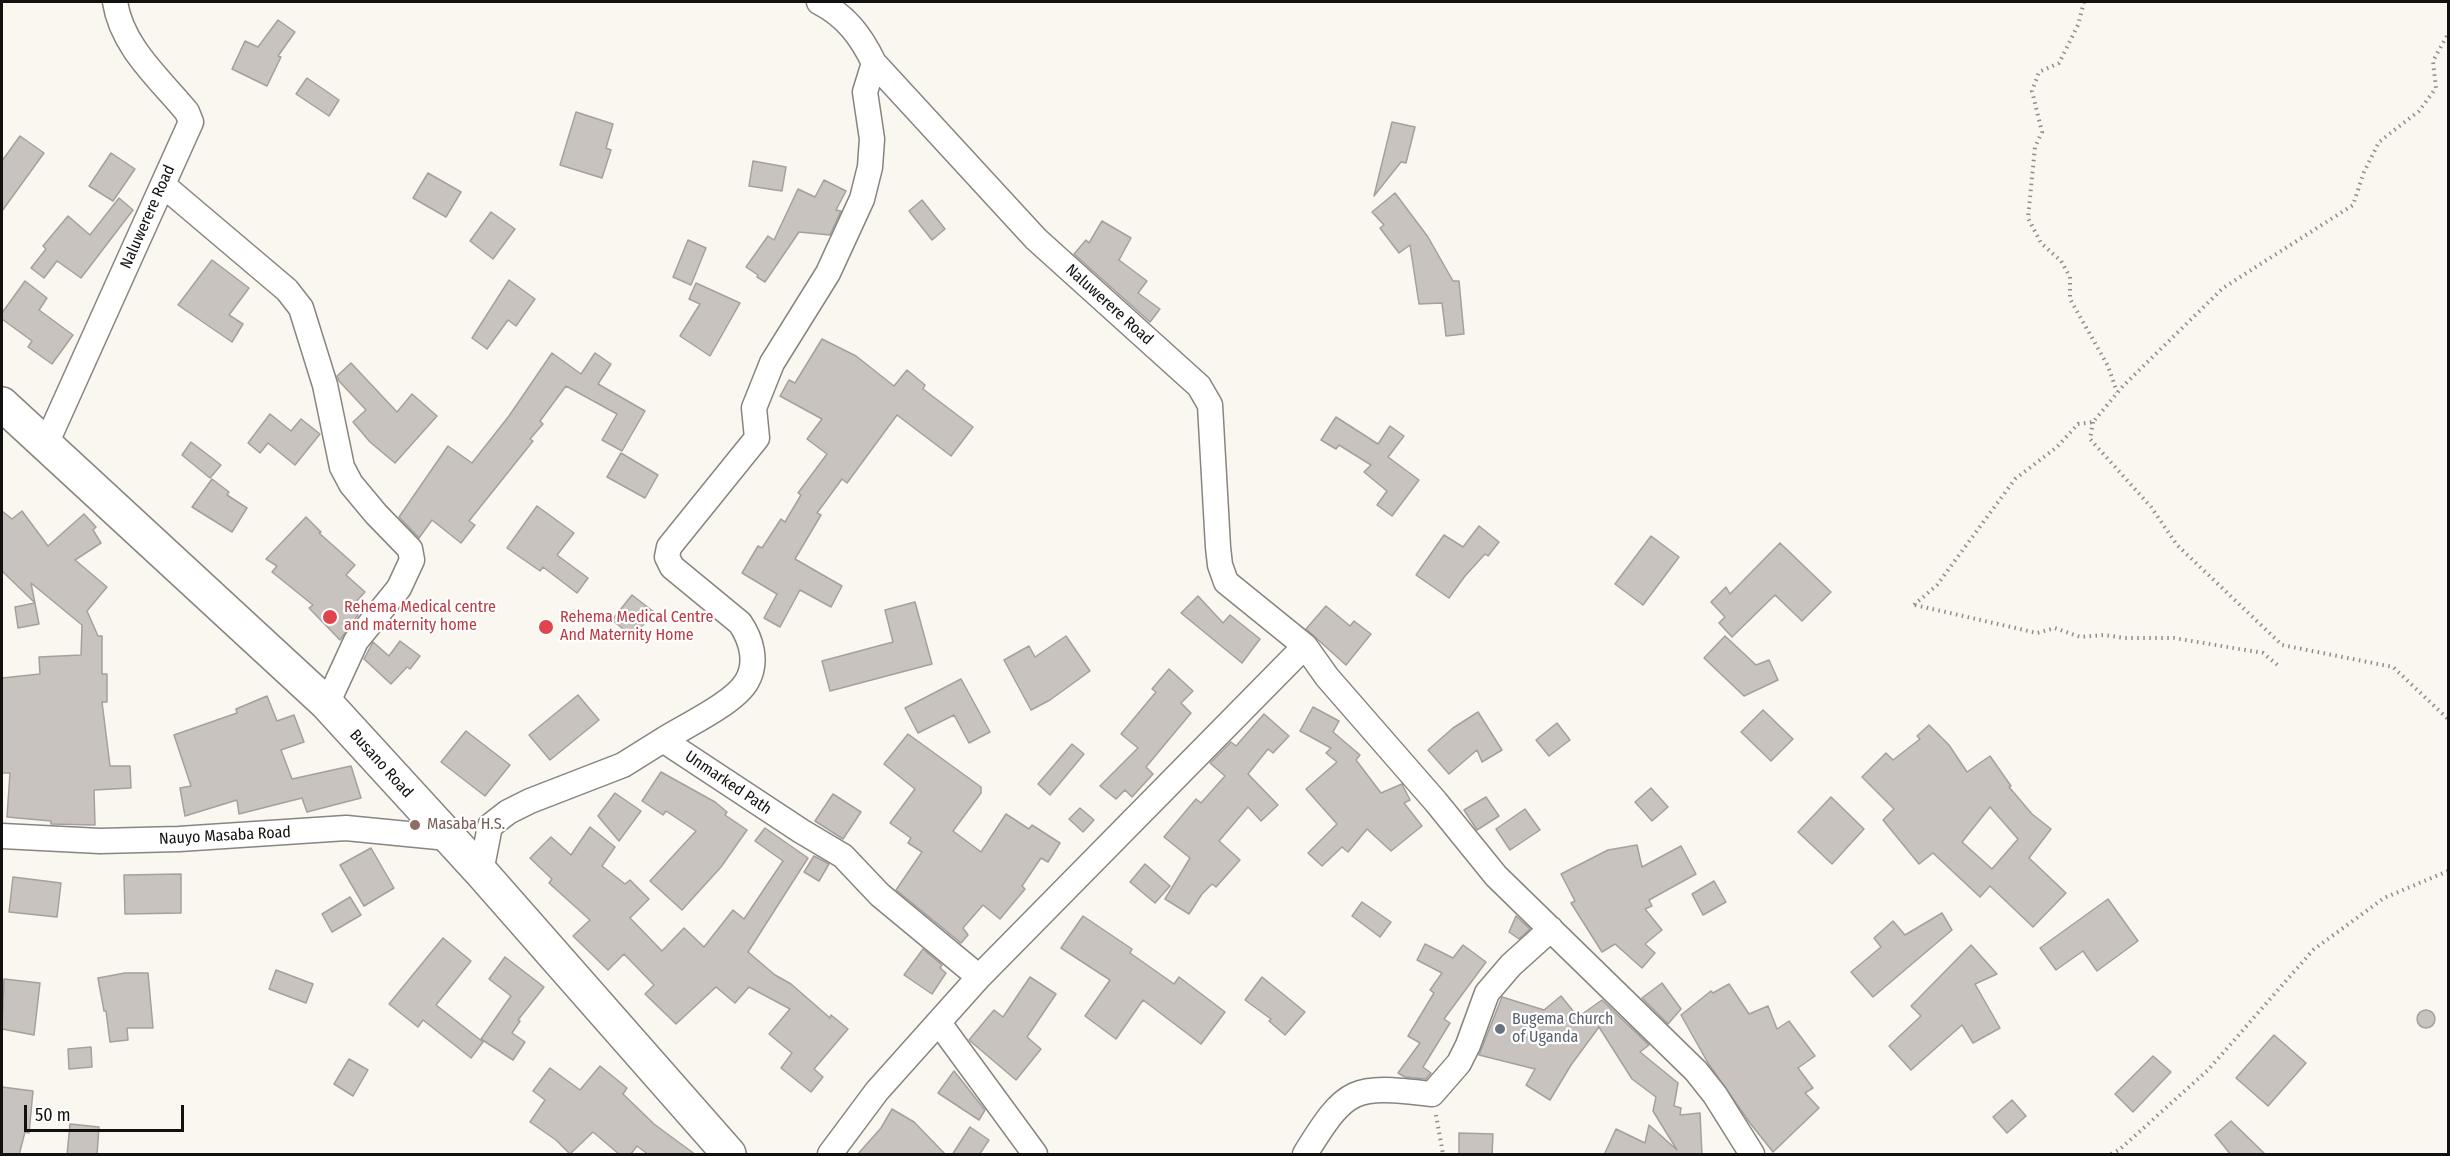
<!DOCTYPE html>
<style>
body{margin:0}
#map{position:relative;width:2450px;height:1156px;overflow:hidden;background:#faf6f0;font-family:"Fira Sans Condensed",sans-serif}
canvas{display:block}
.frame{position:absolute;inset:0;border:3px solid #12110f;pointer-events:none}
.scale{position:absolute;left:24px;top:1105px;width:160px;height:27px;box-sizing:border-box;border:3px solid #12110f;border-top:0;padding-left:8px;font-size:18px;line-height:21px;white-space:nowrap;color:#12110f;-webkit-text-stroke:4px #fff;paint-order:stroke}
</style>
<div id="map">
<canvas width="2450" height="1156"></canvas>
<div class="frame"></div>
<div class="scale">50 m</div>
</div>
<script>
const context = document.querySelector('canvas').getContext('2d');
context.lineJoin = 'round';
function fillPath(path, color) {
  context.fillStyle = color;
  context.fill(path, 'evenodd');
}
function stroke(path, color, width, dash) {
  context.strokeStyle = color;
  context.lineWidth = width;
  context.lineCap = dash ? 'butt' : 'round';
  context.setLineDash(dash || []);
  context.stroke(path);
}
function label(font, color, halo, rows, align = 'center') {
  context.font = font + ' "Fira Sans Condensed",sans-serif';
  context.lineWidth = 4.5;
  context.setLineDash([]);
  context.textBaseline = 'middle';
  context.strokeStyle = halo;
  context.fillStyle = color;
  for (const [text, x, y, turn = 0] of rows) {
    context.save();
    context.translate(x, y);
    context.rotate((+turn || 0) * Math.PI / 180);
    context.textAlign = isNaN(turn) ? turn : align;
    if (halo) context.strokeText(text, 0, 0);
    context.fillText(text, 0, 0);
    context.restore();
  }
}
const building = new Path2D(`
 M278,20L295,32L278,56L281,57L267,86L232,69L245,41L258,47Z
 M307,78L339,100L329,116L296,94Z
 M576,112L613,124L606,148L611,150L602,178L560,165Z
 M1392,122L1415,127L1406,163L1401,162L1374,196Z
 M20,136L44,153L2,211V161Z
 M111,153L135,169L113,201L89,186Z
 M753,161L786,167L782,191L749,186Z
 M428,173L461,192L446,217L413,198Z
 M824,180L846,191L836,210L841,211L830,235L799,232L765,282L757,277L758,275L746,267L768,236L774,240L798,189L815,197Z
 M1395,193L1428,237L1453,281H1459L1464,334L1446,336L1442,303L1419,304L1410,245L1399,253L1380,228L1384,225L1372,212Z
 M119,198L133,210L81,278L57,261L44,278L31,268L46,249L43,246L68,216L90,235Z
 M922,200L945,229L932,240L909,211Z
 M491,212L515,229L493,259L470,241Z
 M1102,221L1131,238L1119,260L1147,281L1138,293L1160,309L1150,322L1074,254L1086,240L1089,243Z
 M688,240L706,248L691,285L673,277Z
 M212,260L249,288L229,315L243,324L232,342L178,305Z
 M509,280L535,299L516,326L508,320L487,349L472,338Z
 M25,281L47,298L39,310L73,335L52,364L28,347L32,341L2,319V313Z
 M696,283L740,303L710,356L680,336L700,304L689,299Z
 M822,339L856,356L894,386L907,370L925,385L923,389L973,427L951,456L897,415L847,483L842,479L817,513L821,515L795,559L842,586L831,607L800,590L780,627L764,618L777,594L742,573L758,546L762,548L781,519L785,522L801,495L798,493L827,454L807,439L822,419L780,396L789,380L795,383Z
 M552,353L581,374L595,353L611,364L598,384L645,411L622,451L602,440L617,414L566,386L540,421L543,424L530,439L533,441L469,521L475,525L461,543L432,520L419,538L399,517L448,446L472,463L509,416Z
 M351,363L397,412L412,394L437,416L395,463L370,442L353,422L366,410L339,381L337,376Z
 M270,414L291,431L301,419L320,434L295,465L268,443L260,453L248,443Z
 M1336,417L1378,444L1390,426L1404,436L1388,457L1419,480L1392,516L1377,505L1387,491L1364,472L1371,465L1339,445L1336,449L1321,440Z
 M191,442L221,465L210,478L182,455Z
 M621,453L658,475L645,498L607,477Z
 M212,479L229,492L227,495L247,508L232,532L192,507Z
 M537,506L574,533L557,555L588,578L577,593L543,567L540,571L507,548Z
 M2,511L12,519L22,511L48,546L84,514L96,527L93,530L101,543L75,560L107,587L87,611L98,636H102V674H107V702H102L110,766H130L131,788L94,790L95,825L51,824V821L7,817L10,773H2V678L40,674L39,657L81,655L82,625L31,583L39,624L18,628L15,607L35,603L2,571Z
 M306,517L321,532L319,533L355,565L346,575L365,592L351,607L358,615L340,640L309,608L313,605L272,572L277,566L266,559Z
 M1479,526L1499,542L1488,556L1485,554L1465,576L1449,598L1416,575L1444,535L1463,547Z
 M1651,536L1679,557L1643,605L1615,584Z
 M1780,543L1831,592L1802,621L1775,595L1732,637L1719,623L1725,617L1711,602L1726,587L1730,594Z
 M632,595L654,612L633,637L612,620Z
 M1198,596L1223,623L1230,615L1260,639L1242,663L1181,613Z
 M915,602L932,664L830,691L822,661L893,642L885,610Z
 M1326,606L1350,626L1354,621L1371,634L1346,665L1306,629Z
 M1066,636L1090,671L1050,700L1031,710L1004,660L1029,646L1035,657Z
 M1725,636L1756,665L1769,660L1778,680L1744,696L1704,658Z
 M400,641L420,656L410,669L407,667L391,684L364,659L373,642L389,656Z
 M1169,669L1193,691L1181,703L1191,713L1146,767L1153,774L1132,797L1125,790L1116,799L1100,786L1138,748L1121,734L1156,692L1152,689Z
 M961,679L990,732L969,743L954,715L918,733L905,708Z
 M578,695L599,720L550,760L529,735Z
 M267,696L277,721L294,715L304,742L281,750L292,779L351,766L361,798L307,812L302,798L239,814L237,800L185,816L180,788L191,786L174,735L237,713L236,709Z
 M1313,707L1339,721L1333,732L1360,755L1356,760L1381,793L1402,784L1410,800L1404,803L1422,826L1391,851L1367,829L1348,852L1342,847L1322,866L1308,853L1337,824L1306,789L1337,762L1326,753L1331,748L1300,731Z
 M1763,710L1793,739L1771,761L1741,732Z
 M1478,712L1502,750L1482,762L1477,750L1449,774L1428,750L1453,728Z
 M1264,714L1289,736L1273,753L1268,749L1248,774L1278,805L1261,821L1248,807L1219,841L1240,860L1216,887L1212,884L1202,894L1189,914L1165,899L1190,858L1164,837L1196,799L1201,803L1225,776L1210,763L1231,742L1236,746Z
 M1557,723L1570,740L1549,756L1536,740Z
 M1929,725L1949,745L1967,772L1990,756L2011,786L2009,787L2032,814L2051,829L2029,858L2066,893L2033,927L1990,886L1980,897L1933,853L1919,864L1883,820L1894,809L1862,777L1886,753L1893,760L1920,739L1917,736ZM1990,807L2018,839L1992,869L1962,842Z
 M466,731L510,765L485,796L441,762Z
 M908,734L981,787V793L953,831L981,852L1006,814L1029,829L1032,825L1060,843L1048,862L1041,858L1022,886L1025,889L1000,919L983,905L963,928L968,935L961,943L896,890L922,852L908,843L911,838L890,823L915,789L884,764Z
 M1072,744L1084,754L1050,795L1038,784Z
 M661,772L715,802L727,812L725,815L747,830L721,867L682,910L650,881L696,831L666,811L663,815L642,801Z
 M1651,788L1668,807L1652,821L1635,802Z
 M615,793L641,811L619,841L598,816Z
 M833,794L861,812L843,839L815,821Z
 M1486,797L1499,816L1477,830L1464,810Z
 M1831,797L1864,829L1832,864L1798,832Z
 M1080,808L1094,820L1083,832L1069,819Z
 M1525,809L1540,830L1510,850L1496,829Z
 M590,827L615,847L602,866L625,884L630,880L649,899L630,918L662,951L684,928L704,947L733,910L744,919L783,861L755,841L765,828L808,858L748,952L775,975L791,984L830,1018L831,1015L848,1029L814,1069L823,1077L811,1092L781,1068L792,1053L769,1034L790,1009L749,987L735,1003L716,987L676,1024L645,994L654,985L624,954L608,970L573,936L590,920L549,883L552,879L530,858L551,837L571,855Z
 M1637,845L1642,867L1681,846L1696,874L1649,900L1652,906L1645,909L1662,930L1645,944L1655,953L1642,968L1615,944L1602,952L1571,903L1575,901L1561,874L1608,850Z
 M371,848L394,888L364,906L340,865Z
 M814,856L829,864L819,881L804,872Z
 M1145,864L1170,886L1155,903L1130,882Z
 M181,874V913L125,914L124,875Z
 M13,877L61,883L57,917L9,912Z
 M1714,881L1726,902L1703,915L1692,894Z
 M350,897L361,915L332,932L322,914Z
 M2108,899L2138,941L2097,971L2083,951L2056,970L2040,948Z
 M1362,902L1391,922L1380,937L1352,916Z
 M1942,913L1952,930L1873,997L1851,972L1881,947L1874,938L1893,921L1905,935Z
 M1083,916L1132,949L1130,953L1174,984L1179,977L1225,1012L1201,1044L1143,1000L1116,1039L1085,1016L1110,980L1061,948Z
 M1516,916L1530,929L1519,939L1509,932Z
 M443,938L471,961L436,1005L483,1042L471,1058L423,1020L418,1027L389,1004Z
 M1425,944L1453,958L1463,945L1486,962L1444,1019L1450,1023L1423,1067L1431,1073L1426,1079L1405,1077L1398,1073L1420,1043L1408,1036L1434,993L1430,990L1442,973L1417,960Z
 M1971,945L1997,974L1975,984L2000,1028L1973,1043L1962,1025L1911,1070L1889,1046L1921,1016L1911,1006Z
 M923,949L942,965L940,968L946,973L932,994L904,975Z
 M505,957L544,987L518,1020L520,1021L512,1033L525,1042L513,1060L481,1039L511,996L489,979Z
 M276,970L313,984L306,1003L269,989Z
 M125,973H148L153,1028H127L128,1040L110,1042L106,1011H104L98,978Z
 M1030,977L1056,994L1027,1037L1041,1049L1016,1080L969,1040L994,1010L1003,1017Z
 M1262,977L1305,1012L1285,1035L1269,1021L1271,1019L1245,1000Z
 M4,979L40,983L34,1035L2,1029Z
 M1662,983L1681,1009L1668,1024L1642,998Z
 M1729,984L1749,1014L1768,1006L1777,1029L1789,1021L1815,1056L1798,1068L1813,1088L1805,1093L1819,1108L1773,1152L1750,1123L1708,1063L1681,1015L1711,991L1713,993Z
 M1561,996L1578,1017L1602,1000L1649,1045L1640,1052L1678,1083L1674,1106L1681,1108L1680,1115L1700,1113L1702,1155H1604L1616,1129L1645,1143L1649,1125L1677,1150L1653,1111L1656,1097L1632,1079L1599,1027L1571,1065L1550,1100L1526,1085L1535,1069L1479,1055L1502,997L1544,1010Z
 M2417 1019a9 9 0 1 1 18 0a9 9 0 1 1-18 0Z
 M2274,1035L2306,1063L2268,1106L2236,1078Z
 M91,1047L92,1067L69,1069L68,1049Z
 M2153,1056L2171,1072L2133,1112L2115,1094Z
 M349,1059L368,1070L353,1096L334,1084Z
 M600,1066L627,1088L623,1094L654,1124L696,1155H649L637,1146L630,1155H620L593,1132L570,1154L556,1140L530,1122L545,1100L533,1091L550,1068L580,1090Z
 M954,1071L985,1110L979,1120L938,1093Z
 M2,1087L33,1091L29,1133L25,1132L19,1155H2Z
 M2012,1100L2026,1116L2007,1133L1993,1117Z
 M892,1109L914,1122L946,1155H857L881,1128Z
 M2231,1121L2266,1155H2231L2215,1135Z
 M70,1124L99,1127L97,1155H67Z
 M970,1127L989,1140L979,1155H952Z
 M1459,1133L1493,1134L1492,1155H1459Z`);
fillPath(building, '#c8c3be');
stroke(building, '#a5a09b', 1.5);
const street = new Path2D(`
 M819,2C846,16 861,36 874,63L1036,239L1199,386L1210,405L1218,547L1220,565L1226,582L1305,646
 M163,185L287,290L301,308L325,385L342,467L351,484L376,514L410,549L412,560L399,588L356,641L327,704
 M46,444L191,122L187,112C159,78 122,47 115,2
 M663,740C685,726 735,703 747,681C758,662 751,639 740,623L672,567L667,557L669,547L757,438L754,408L772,363L828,273L862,199L870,167L872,139L865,92L874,63
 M2,836L100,841L179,839L346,828L448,838
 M481,872L490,826L508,812L530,801L623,765L663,740L801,831L843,856L880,895L979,977
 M939,1023L1035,1154
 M830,1154L877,1091L979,977L1305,646L1327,677L1436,802L1496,876L1696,1071L1715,1095L1752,1154
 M1305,1154C1347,1086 1353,1085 1432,1094L1459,1063L1468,1045L1487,993L1511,965L1551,929`);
const secondary = new Path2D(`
 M2,404L327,704L481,872L729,1154`);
stroke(street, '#88847f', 27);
stroke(secondary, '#88847f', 36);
stroke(new Path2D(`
 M2084,2L2078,25L2059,63L2039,72L2032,91L2042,132L2035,147L2028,218L2041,243L2061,261L2070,277V299L2108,366L2117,392
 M2093,422L2090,439L2151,507L2177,545L2282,645L2393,667L2448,719
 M1914,605L1937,585L2015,479L2057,447L2078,424L2093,422L2123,386L2223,288L2353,205L2364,172L2379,142L2419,111L2436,88L2433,61L2448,34
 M1915,605L2037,633L2055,628L2080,637L2104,635L2125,638H2174L2263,653L2280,667
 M1436,1115L1443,1154
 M2111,1154L2119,1150L2208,1070L2313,950L2384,898L2448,871`), '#8f8d88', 4, [1.5, 4.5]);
stroke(street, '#fff', 24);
stroke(secondary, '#fff', 33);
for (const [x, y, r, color] of [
 [330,617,8,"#e0444e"],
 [546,627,8,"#e0444e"],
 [415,825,6,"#8d6e63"],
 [1500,1029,6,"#6b7280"]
]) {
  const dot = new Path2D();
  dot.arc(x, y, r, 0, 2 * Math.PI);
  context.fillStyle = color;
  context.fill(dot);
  stroke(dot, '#fff', 2);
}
label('16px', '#12110f', '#fff', [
 ["Naluwerere Road",148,217,-66],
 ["Naluwerere Road",1109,305,42],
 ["Busano Road",381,764,48],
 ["Unmarked Path",728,783,34],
 ["Nauyo Masaba Road",225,836,-3]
]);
label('16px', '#be3a42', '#fff', [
 ["Rehema Medical centre",344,608],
 ["and maternity home",344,626],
 ["Rehema Medical Centre",560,618],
 ["And Maternity Home",560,636]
], 'left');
label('16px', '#785e54', '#fff', [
 ["Masaba H.S.",427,825]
], 'left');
label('16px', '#5b616d', '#fff', [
 ["Bugema Church",1512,1020],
 ["of Uganda",1512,1038]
], 'left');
</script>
